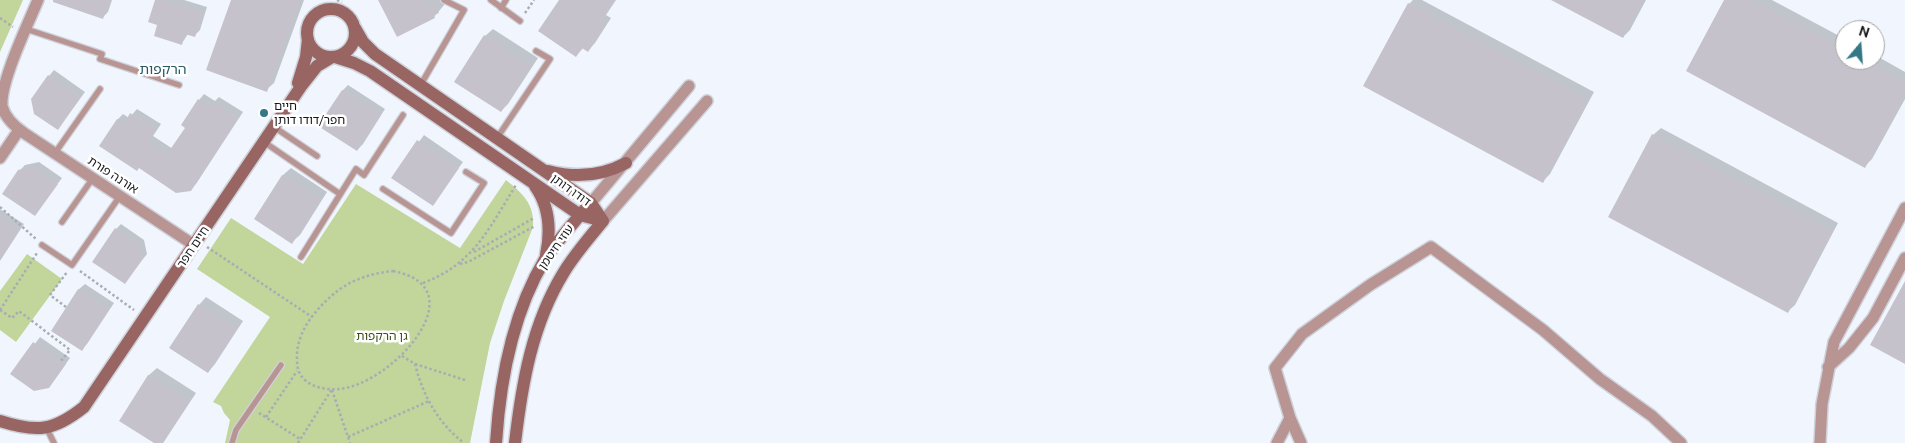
<!DOCTYPE html>
<meta charset="utf-8">
<style>
body{margin:0}
#map{position:relative;width:1905px;height:443px;overflow:hidden;background:#f1f6fe;font-family:Ubuntu,sans-serif}
canvas{display:block}
.north{position:absolute;left:1835px;top:20px;width:50px;height:50px;box-sizing:border-box;background:#fff;border:1px solid #a1a2a3;border-radius:50%;rotate:18deg;font-size:14px;font-weight:700;line-height:20px;text-align:center;color:#15171a}
.north::after{content:'';display:block;margin:auto;width:18px;height:22px;background:#347887;clip-path:polygon(50% 0,100% 100%,50% 72%,0 100%)}
</style>
<div id="map">
<canvas width="1905" height="443"></canvas>
<div class="north">N</div>
</div>
<script>
const context = document.querySelector('canvas').getContext('2d');
context.lineJoin = 'round';
function fillPath(path, color) {
  context.fillStyle = color;
  context.fill(path, 'evenodd');
}
function stroke(path, color, width, dash) {
  context.strokeStyle = color;
  context.lineWidth = width;
  context.lineCap = dash ? 'butt' : 'round';
  context.setLineDash(dash || []);
  context.stroke(path);
}
function label(font, color, halo, rows, align = 'center') {
  context.font = font + ' Ubuntu,"Noto Sans Hebrew",sans-serif';
  context.lineWidth = 5;
  context.setLineDash([]);
  context.textBaseline = 'middle';
  context.strokeStyle = halo;
  context.fillStyle = color;
  for (const [text, x, y, turn = 0] of rows) {
    context.save();
    context.translate(x, y);
    context.rotate((+turn || 0) * Math.PI / 180);
    context.textAlign = isNaN(turn) ? turn : align;
    if (halo) context.strokeText(text, 0, 0);
    context.fillText(text, 0, 0);
    context.restore();
  }
}
fillPath(new Path2D(`
 M0,0H23L0,52Z
 M506,180C522,193 535,204 533,227L504,301L490,343L470,443H225L230,420L224,413L221,406L213,402L270,317L197,269L231,218L303,264L356,184L460,248Z
 M27,254L62,279L16,342L0,330V291Z`), '#c2d59b');
fillPath(new Path2D(`
 M69,0H112L108,12L102,18Z
 M157,0H184L207,7L200,30L194,36L188,34L182,43L159,24Z
 M233,0H304L274,83L266,90Z
 M379,0H443L445,4L434,17Z
 M561,0H616L606,15L611,18L595,43L588,50L584,47L576,56Z
 M1413,0H1422L1594,92L1550,174L1543,181L1409,4Z
 M1554,0H1646L1630,30L1623,37Z
 M1726,0H1772L1845,39V60H1875V55L1905,72V99L1872,159L1865,166Z
 M493,29L538,58L508,104L501,111L485,36Z
 M54,70L85,92L58,129L49,76Z
 M348,85L385,109L363,144L357,150L320,126L343,90Z
 M204,94L215,101L219,97L243,112L196,184L190,189L117,120L123,114L129,118L137,109L161,124L153,136L173,149L187,128L199,100Z
 M1661,128L1838,223L1795,305L1787,312L1653,135Z
 M424,135L463,162L433,204L393,177Z
 M39,162L62,178L35,214L19,171L25,165Z
 M291,168L327,192L300,235L292,242L255,218L283,175Z
 M0,209L24,224L0,261Z
 M121,224L144,240L147,254L125,282L116,229Z
 M85,284L114,303L87,344L81,349L52,330L79,289Z
 M206,297L243,321L215,364L208,372L199,305Z
 M40,337L70,358L49,387L12,374Z
 M157,368L196,393L163,443H156L120,421L149,375Z`), '#0003');
fillPath(new Path2D(`
 M53,0H110L103,19L53,2Z
 M155,0H163L203,13L195,37L185,34L182,45L154,36L157,25L148,22Z
 M231,0H300L267,92L206,70Z
 M378,0H425L427,4L433,1L439,13L434,15L435,18L397,37Z
 M559,0H615L600,22L605,26L595,42L588,52L582,48L576,57L538,31Z
 M1551,0H1643L1623,38Z
 M1724,0H1752L1845,50V60H1863L1905,82V95L1865,168L1686,71Z
 M1408,3L1588,100L1543,183L1363,86Z
 M484,35L531,66L501,112L454,82Z
 M48,75L80,98L58,130L34,114L31,99Z
 M342,90L381,115L357,151L318,126Z
 M198,99L209,107L213,102L238,118L191,191L176,193L139,168L137,171L99,146L117,119L124,124L130,113L156,130L149,142L167,154L185,128L181,125Z
 M1652,134L1832,231L1788,313L1608,217Z
 M417,140L459,168L433,206L391,178Z
 M33,167L58,184L35,216L2,194L18,170Z
 M282,175L321,199L292,244L254,219Z
 M0,218L19,230L0,260Z
 M115,228L139,245L142,260L125,284L92,262Z
 M1905,281V364L1870,345Z
 M78,289L109,309L82,351L51,331Z
 M198,304L237,329L208,373L169,348Z
 M33,342L66,364L49,388L34,391L10,374Z
 M148,375L190,401L163,443H154L119,421Z`), '#c6c2cb');
const lane = new Path2D(`
 M491,0L520,21
 M501,8L506,0
 M26,29L102,54L100,59L179,85
 M420,86L464,10L444,0
 M274,127L317,156
 M497,138L550,59L536,51
 M264,142L340,194
 M55,153L100,89
 M383,189L451,233L484,183L466,172
 M62,222L93,178
 M42,245L72,265L120,196
 M301,257L356,169L364,175L403,115
 M46,427L54,443
 M232,443L236,430L281,365`);
const street = new Path2D(`
 M38,0C28,24 0,82 2,106C5,118 14,126 24,133L194,245
 M0,158L19,130
 M591,203L689,86
 M603,221L707,101
 M1828,367L1849,348L1873,318L1905,258
 M1277,443L1290,418
 M1301,443L1290,418L1275,368L1302,334L1370,285L1431,247L1543,330L1600,379L1652,416L1681,443
 M1820,443L1822,404L1834,342L1905,208`);
const secondary = new Path2D(`
 M307 33a24 24 0 1 1 48 0a24 24 0 1 1-48 0Z
 M355,28L363,42L375,54L591,203L603,221
 M335,57L354,63L370,71L580,215L603,221
 M298,83L306,57L308,39
 M548,171C575,178 602,176 626,163
 M535,186C550,207 551,231 546,255
 M0,421C37,433 54,431 84,407L302,85L317,66L332,57
 M496,443C500,380 512,314 545,259C557,241 572,225 586,208
 M515,443C522,383 532,324 564,272C575,254 589,238 603,221`);
stroke(lane, '#ced2da', 8);
stroke(street, '#ced2da', 14);
stroke(secondary, '#ced2da', 15);
stroke(new Path2D(`
 M337,0L342,2
 M525,13L534,0
 M0,18L13,27
 M0,207L36,239
 M207,247L312,317
 M474,252L534,218
 M460,264L468,262L535,226
 M80,271L134,310
 M393,271C480,288 391,385 339,389C328,390 315,388 306,381C298,374 297,368 297,358C296,330 319,305 340,289C356,278 374,273 393,271Z
 M423,283C474,264 489,228 516,185
 M66,307L50,295L67,272
 M0,310L37,253
 M0,310L12,318L19,311L70,350L61,361
 M402,356L415,364C423,396 438,423 464,443
 M415,364L465,380
 M332,390L350,443
 M259,413L300,439
 M266,417L297,371
 M348,437L429,401
 M298,443L332,389`), '#a8acb3', 2.5, [2.5, 2.5]);
stroke(lane, '#b89492', 5.5);
stroke(street, '#b89492', 11);
stroke(secondary, '#986563', 12);
for (const [x, y, r, color] of [
 [264,113,5,"#347887"]
]) {
  const dot = new Path2D();
  dot.arc(x, y, r, 0, 2 * Math.PI);
  context.fillStyle = color;
  context.fill(dot);
  stroke(dot, '#fff', 2);
}
label('12px', '#15171a', '#fff', [
 ["חיים",274,106],
 ["חפר/דודו דותן",274,120]
], 'left');
label('12px', '#15171a', '#fff', [
 ["אורנה פורת",113,175,33],
 ["דודו דותן",571,190,36],
 ["חיים חפר",193,247,-56],
 ["עוזי חיטמן",556,247,-55]
]);
label('12px', '#3f4d19', '#fff', [
 ["גן הרקפות",382,336]
]);
label('14px', '#255b68', '#fff', [
 ["הרקפות",163,69]
]);
</script>
